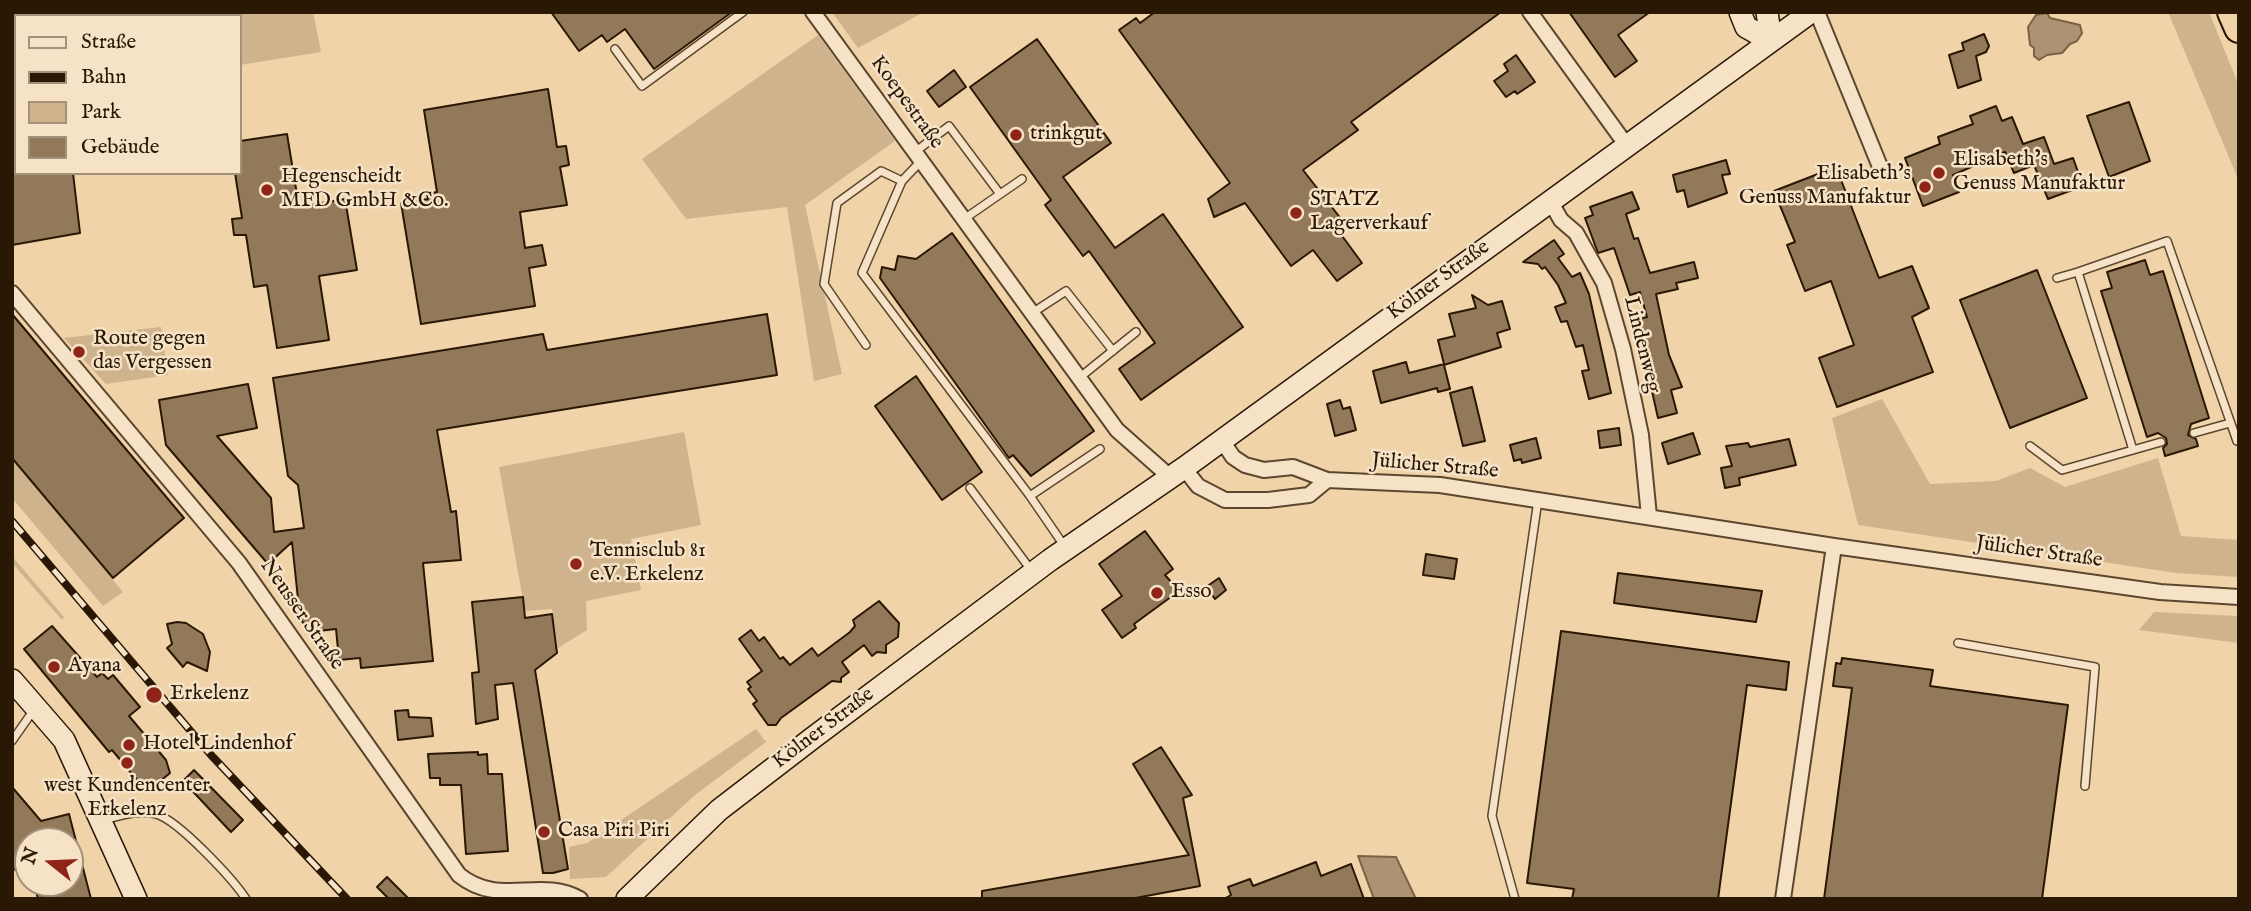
<!DOCTYPE html>
<meta charset="utf-8">
<style>
body{margin:0}
#map{position:relative;width:2251px;height:911px;overflow:hidden;background:#f0d3a9;font-family:"IM FELL English",serif}
canvas{display:block}
.frame{position:absolute;inset:0;border:14px solid #2a1805;pointer-events:none}
.legend{position:absolute;left:14px;top:14px;width:228px;height:161px;box-sizing:border-box;background:#f5e2c7;border:2px solid #a49179;margin:0;padding:9px 12px;list-style:none;font-size:21px;color:#2a1805}
.legend li{display:flex;align-items:center;gap:14px;height:35px}
.legend b{width:35px;border:2px solid #a49179}
.north{position:absolute;left:14px;top:827px;width:70px;height:70px;box-sizing:border-box;background:#f5e2c7;border:2px solid #a49179;border-radius:50%;rotate:288deg;font-size:19px;font-weight:700;line-height:28px;text-align:center;color:#2a1805}
.north::after{content:'';display:block;margin:auto;width:24px;height:32px;background:#8f2418;clip-path:polygon(50% 0,100% 100%,50% 72%,0 100%)}
</style>
<div id="map">
<canvas width="2251" height="911"></canvas>
<div class="frame"></div>
<ul class="legend">
<li><b style="height:9px;background:#f5e2c7"></b>Straße</li>
<li><b style="height:9px;background:#2a1805"></b>Bahn</li>
<li><b style="height:19px;background:#ceb38d"></b>Park</li>
<li><b style="height:19px;background:#91795a"></b>Gebäude</li>
</ul>
<div class="north">N</div>
</div>
<script>
const context = document.querySelector('canvas').getContext('2d');
context.lineJoin = 'round';
function fillPath(path, color) {
  context.fillStyle = color;
  context.fill(path, 'evenodd');
}
function stroke(path, color, width, dash) {
  context.strokeStyle = color;
  context.lineWidth = width;
  context.lineCap = dash ? 'butt' : 'round';
  context.setLineDash(dash || []);
  context.stroke(path);
}
function label(font, color, halo, rows, align = 'center') {
  context.font = font + ' "IM FELL English",serif';
  context.lineWidth = 5;
  context.setLineDash([]);
  context.textBaseline = 'middle';
  context.strokeStyle = halo;
  context.fillStyle = color;
  for (const [text, x, y, turn = 0] of rows) {
    context.save();
    context.translate(x, y);
    context.rotate((+turn || 0) * Math.PI / 180);
    context.textAlign = isNaN(turn) ? turn : align;
    if (halo) context.strokeText(text, 0, 0);
    context.fillText(text, 0, 0);
    context.restore();
  }
}
fillPath(new Path2D(`
 M92,12H313L321,52L240,65V16H93Z
 M832,12H924L858,48Z
 M2168,12H2209L2239,86V181Z
 M818,35L895,141L805,205L842,374L814,381L787,207L686,219L642,159Z
 M161,327L168,375L106,384L64,338Z
 M1882,399L1930,484L1996,481L2030,468L2065,487L2158,458L2181,536L2239,540V577L2176,573L1858,525L1832,418Z
 M684,432L701,525L631,539L641,590L586,601L587,630L558,648L552,609L525,611L499,467Z
 M12,459L123,592L103,606L12,498Z
 M12,556L64,617L62,620L12,563Z
 M2154,612L2239,616V643L2139,630Z
 M756,729L766,742L695,795L606,877L570,879L569,847L587,843Z`), '#ceb38d');
const water = new Path2D(`
 M2047,13L2050,18L2080,25L2082,33L2077,41L2070,44L2062,53L2047,55L2039,60L2034,56V48L2030,45L2028,27L2036,15Z
 M1358,856L1396,857L1416,899H1374Z`);
fillPath(water, '#ad9371');
stroke(water, '#796246', 2);
const building = new Path2D(`
 M551,12H732L654,69L625,29L607,42L602,35L579,51Z
 M1155,12H1501L1351,122L1358,130L1303,170L1345,224L1337,229L1362,263L1337,281L1313,250L1291,266L1245,203L1214,217L1208,199L1230,183L1119,30L1136,18L1140,23Z
 M1569,12H1650L1618,35L1637,61L1615,77Z
 M1984,34L1989,46L1986,52L1976,56L1981,80L1958,88L1949,55L1964,50L1962,43Z
 M1037,39L1111,143L1063,177L1115,248L1163,214L1243,327L1141,400L1119,369L1155,343L1089,251L1083,256L1045,205L1051,200L970,87Z
 M1516,55L1535,82L1517,94L1515,91L1506,97L1494,81L1508,71L1504,64Z
 M954,70L966,87L939,107L927,91Z
 M548,89L557,147L566,146L569,165L560,167L567,205L520,212L525,248L542,245L546,265L529,268L535,306L421,324L401,203L428,199L427,194L437,192L424,110Z
 M2129,102L2150,161L2109,177L2087,116Z
 M1996,106L2002,121L2012,117L2023,144L2044,137L2054,164L2073,158L2083,186L2048,199L2034,165L2014,173L2005,152L1953,175L1959,192L1923,206L1905,158L1940,144L1938,137L1973,124L1970,116Z
 M287,134L299,207L345,199L357,270L319,276L329,340L277,348L267,285L254,287L246,235H234L232,219L242,218L235,173H240V141Z
 M1726,160L1730,174L1722,175L1727,193L1688,207L1684,190L1677,192L1673,175Z
 M1836,167L1879,278L1912,266L1929,308L1912,317L1933,372L1837,407L1819,358L1854,345L1831,281L1805,291L1787,245L1795,242L1774,191Z
 M12,173H73L80,233L12,245Z
 M1632,192L1639,209L1626,214L1634,239L1638,238L1650,273L1694,262L1698,278L1676,283L1678,289L1656,294L1669,355L1682,387L1671,390L1677,413L1658,418L1636,320L1647,317L1640,292L1630,295L1614,248L1598,253L1585,218L1593,215L1590,207Z
 M952,233L1094,431L1031,476L1013,455L1009,458L880,278L882,267L895,270L898,256L916,259Z
 M1554,240L1564,254L1558,258L1572,277L1580,273L1589,294L1611,393L1589,399L1582,371L1589,370L1583,345L1576,347L1567,321L1561,322L1555,307L1566,303L1558,285L1545,267L1542,269L1538,264L1523,262Z
 M2145,260L2150,275L2163,271L2209,418L2191,424L2188,435L2196,439L2198,446L2165,456L2163,448L2167,444L2166,438L2158,433L2147,437L2101,291L2112,288L2107,272Z
 M2037,270L2087,398L2010,428L1960,300Z
 M1472,295L1488,305L1502,301L1510,329L1497,333L1501,347L1444,365L1450,389L1438,392L1437,388L1381,403L1373,371L1406,362L1409,373L1444,364L1438,340L1455,336L1449,314L1476,308Z
 M12,314L184,518L113,578L12,458Z
 M767,314L777,375L437,430L451,512L456,511L461,560L423,563L433,661L361,668L360,658L339,660L336,629L309,632L300,618L292,542L268,564L166,445L159,400L248,384L257,428L217,436L271,498L274,532L304,528L298,485L288,476L273,378L543,334L547,350Z
 M916,376L982,472L942,500L875,406Z
 M1472,387L1485,441L1463,446L1450,393Z
 M1340,400L1343,409L1350,407L1356,430L1335,436L1327,404Z
 M1619,428L1621,445L1600,448L1598,431Z
 M1693,433L1700,454L1668,464L1662,443Z
 M1536,438L1541,458L1522,463L1521,459L1514,461L1510,445Z
 M1789,439L1796,465L1739,478L1740,485L1725,488L1721,468L1732,466L1726,446L1748,443L1750,447Z
 M1145,531L1173,569L1165,575L1179,591L1134,624L1136,628L1122,638L1102,610L1122,596L1099,564Z
 M1426,554L1457,559L1454,579L1423,575Z
 M1618,573L1762,591L1756,622L1614,603Z
 M1219,578L1226,590L1215,599L1206,587Z
 M523,597L525,618L552,614L557,653L535,670L568,869L553,873H543L513,683L495,685L498,719L476,724L472,673L479,672L472,602Z
 M879,601L899,623L898,637L886,645V653L877,652L872,656L864,645L842,662L849,672L841,678V682L832,681L781,718L776,725H768L753,704L757,701L748,689L751,687L747,682L762,671L739,639L751,630L759,641L764,637L780,659L783,657L790,665L812,648L818,656L850,632L855,626L853,620Z
 M177,622L186,623L203,634L210,652L207,671L187,662L183,667L167,648L172,644L167,624Z
 M52,626L97,677L102,673L108,679L113,675L140,707L129,716L166,760L170,773L147,792L112,750L109,752L24,649Z
 M1561,631L1789,662L1786,690L1747,685L1718,899H1572L1574,889L1527,883Z
 M1842,658L1933,670L1930,686L2068,705L2042,899H1824L1852,688L1833,686L1836,663L1841,664Z
 M408,710L409,717L431,718L433,736L398,740L395,711Z
 M1161,747L1192,795L1183,798L1200,886L1130,899H982V891L1189,855L1133,764Z
 M478,752V755L487,754L488,774H502L508,851L466,854L461,785H440V778H430L428,754Z
 M194,770L243,820L231,832L183,781Z
 M12,787L41,821L69,814L91,899H38L34,883H70V841H28V867L12,870Z
 M1316,862L1321,876L1351,864L1364,899H1224L1231,895L1228,887L1250,879L1253,886Z
 M387,877L409,899H389L377,887Z`);
fillPath(building, '#91795a');
stroke(building, '#2a1805', 2);
const lane = new Path2D(`
 M615,49L642,86L743,12
 M915,152L949,126L1000,194
 M921,161L902,181L862,273L1030,496
 M964,219L1022,179
 M2057,278L2078,272
 M1032,313L1066,291L1113,351
 M866,345L824,284L837,203L881,171L902,181
 M1079,378L1136,332
 M2194,433L2230,423
 M2030,446L2062,470L2133,450L2078,272L2167,241L2237,441
 M2133,450L2161,442
 M970,488L1031,570
 M1065,547L1030,496L1100,449
 M1958,643L2095,667L2085,786
 M12,741L33,711
 M103,820C119,816 139,809 156,814C178,820 233,879 246,899
 M1515,899L1492,816L1538,500`);
const street = new Path2D(`
 M813,12L1117,430L1170,477
 M1530,12L1627,146
 M1817,12L1881,169
 M1550,201L1561,220L1576,233L1604,283L1623,349L1641,435L1649,516
 M12,293L239,563L459,875C500,908 540,876 580,899
 M1221,439L1233,457L1245,465L1264,470L1293,467L1327,480L1440,485L1834,546L2160,592L2239,597
 M1184,468L1198,486L1225,500H1268L1309,495L1327,480
 M1783,899L1834,546`);
const secondary = new Path2D(`
 M1740,12L1746,27L1771,41
 M1767,12L1771,41
 M12,680L64,740L136,899
 M627,899L719,810L814,737L1050,560L1184,468L1811,12`);
const highway = new Path2D(`
 M2232,12L2239,28`);
stroke(lane, '#5c472e', 10);
stroke(street, '#5c472e', 18);
stroke(secondary, '#2a1805', 24);
stroke(highway, '#2a1805', 32);
stroke(lane, '#f5e2c7', 7);
stroke(street, '#f5e2c7', 14);
stroke(secondary, '#f5e2c7', 21);
stroke(highway, '#f0d3a9', 28);
const rail = new Path2D(`
 M12,521L211,755L347,899`);
stroke(rail, '#2a1805', 8);
stroke(rail, '#f5e2c7', 5, [16]);
for (const [x, y, r, color] of [
 [1016,135,7,"#8f2418"],
 [1939,173,7,"#8f2418"],
 [1925,187,7,"#8f2418"],
 [267,190,7,"#8f2418"],
 [1296,213,7,"#8f2418"],
 [79,352,7,"#8f2418"],
 [576,564,7,"#8f2418"],
 [1157,593,7,"#8f2418"],
 [54,667,7,"#8f2418"],
 [154,695,9,"#8f2418"],
 [129,745,7,"#8f2418"],
 [127,763,7,"#8f2418"],
 [544,832,7,"#8f2418"]
]) {
  const dot = new Path2D();
  dot.arc(x, y, r, 0, 2 * Math.PI);
  context.fillStyle = color;
  context.fill(dot);
  stroke(dot, '#f5e2c7', 2.5);
}
label('21px', '#2a1805', '#f5e2c7', [
 ["Koepestraße",906,103,54],
 ["Kölner Straße",1439,281,-36],
 ["Lindenweg",1641,345,76],
 ["Jülicher Straße",1435,467,5],
 ["Jülicher Straße",2039,553,8],
 ["Neusser Straße",301,615,55],
 ["Kölner Straße",824,729,-37]
]);
label('21px', '#2a1805', '#f5e2c7', [
 ["trinkgut",1030,135],
 ["Elisabeth’s",1953,161],
 ["Genuss Manufaktur",1953,185],
 ["Elisabeth's",1911,175,"right"],
 ["Genuss Manufaktur",1911,199,"right"],
 ["Hegenscheidt",281,178],
 ["MFD GmbH &Co.",281,202],
 ["STATZ",1310,201],
 ["Lagerverkauf",1310,225],
 ["Route gegen",93,340],
 ["das Vergessen",93,364],
 ["Tennisclub 81",590,552],
 ["e.V. Erkelenz",590,576],
 ["Esso",1171,593],
 ["Ayana",68,667],
 ["Erkelenz",170,695],
 ["Hotel Lindenhof",143,745],
 ["west Kundencenter",127,787,"center"],
 ["Erkelenz",127,811,"center"],
 ["Casa Piri Piri",558,832]
], 'left');
</script>
